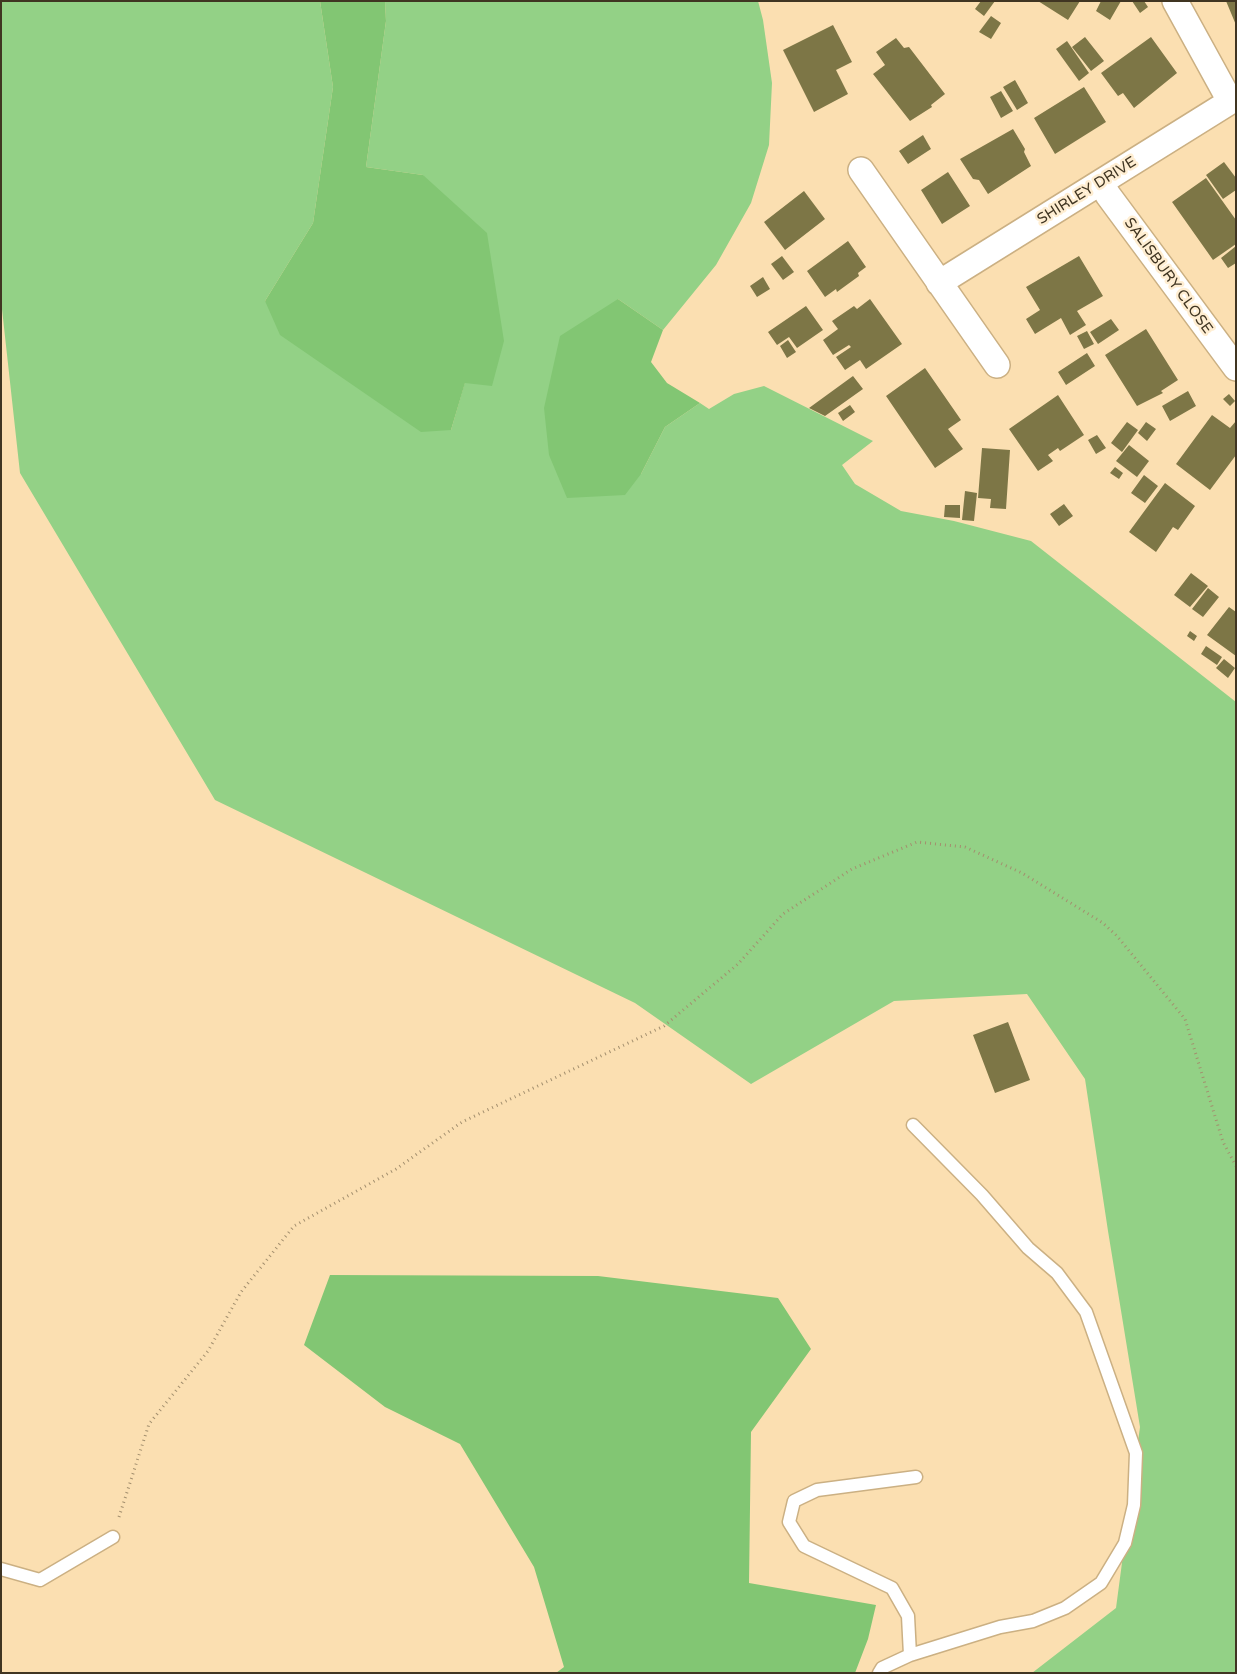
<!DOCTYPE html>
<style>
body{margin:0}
#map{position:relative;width:1237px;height:1674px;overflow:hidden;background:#fbdfb1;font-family:"Varela Round",sans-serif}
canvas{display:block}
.frame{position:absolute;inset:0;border:2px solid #403522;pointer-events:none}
</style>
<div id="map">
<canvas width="1237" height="1674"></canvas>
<div class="frame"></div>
</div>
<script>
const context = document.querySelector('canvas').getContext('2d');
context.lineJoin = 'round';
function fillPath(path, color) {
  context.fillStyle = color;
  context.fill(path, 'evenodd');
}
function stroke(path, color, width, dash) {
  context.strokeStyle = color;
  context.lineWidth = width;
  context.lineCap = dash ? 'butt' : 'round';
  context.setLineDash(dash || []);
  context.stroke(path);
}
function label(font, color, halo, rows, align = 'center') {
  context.font = font + ' "Varela Round",sans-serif';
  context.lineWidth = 5;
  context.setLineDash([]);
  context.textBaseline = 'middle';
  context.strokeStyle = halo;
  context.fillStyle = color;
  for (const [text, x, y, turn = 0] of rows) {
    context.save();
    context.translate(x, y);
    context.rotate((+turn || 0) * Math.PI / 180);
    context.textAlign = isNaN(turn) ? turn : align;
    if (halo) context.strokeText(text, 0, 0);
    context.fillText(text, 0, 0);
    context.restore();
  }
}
fillPath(new Path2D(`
 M1,1H320L333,87L313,223L265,301L451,430L465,382L423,175L366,167L386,21L385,1H758L763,20L772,83L769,145L751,203L716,265L663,330L618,299L641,474L665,427L700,403L709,409L734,394L764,386L873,441L842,465L855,484L901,511L954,521L1031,541L1236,702V1673H1032L1116,1608L1140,1427L1108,1231L1085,1079L1027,994L894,1001L751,1084L635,1003L215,800L20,473L1,300Z`), '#93d186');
fillPath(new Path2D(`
 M320,1H385L386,21L366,167L423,175L487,233L504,341L492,386L465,383L451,430L421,432L280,335L265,301L313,223L333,87Z
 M618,299L663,330L651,362L667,383L700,403L665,427L641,474L625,495L567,498L549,455L544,408L560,336Z
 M330,1275L598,1276L778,1298L811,1349L751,1432L749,1583L876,1605L868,1639L855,1673H556L564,1667L534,1567L460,1444L385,1407L304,1345Z`), '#82c673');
fillPath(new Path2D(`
 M981,1H995L984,16L975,9Z
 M1038,1H1080L1068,20Z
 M1101,1H1121L1110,20L1096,11Z
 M1132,1H1144L1148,7L1140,13Z
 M1226,1H1236V25Z
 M991,16L1001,23L991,39L979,32Z
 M833,25L852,62L836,70L848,94L814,112L783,50Z
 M1085,37L1104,61L1091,71L1072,47Z
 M1151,37L1177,73L1134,108L1123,93L1118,96L1101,73Z
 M896,38L904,48L909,47L945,94L931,105L932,107L910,121L873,74L885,65L876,52Z
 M1067,41L1089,73L1079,81L1056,49Z
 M1015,80L1028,103L1017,110L1003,87Z
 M1084,87L1106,122L1055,154L1034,118Z
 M1001,91L1013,111L1001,118L990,97Z
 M1013,129L1025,149L1024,152L1031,166L988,194L979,180L973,179L960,159Z
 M923,135L931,149L908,164L899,151Z
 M1224,162L1236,178V190L1223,199L1206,175Z
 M948,172L970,206L942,224L921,190Z
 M1206,178L1236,220V244L1213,260L1172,202Z
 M804,191L825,219L785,250L764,222Z
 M848,241L866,267L858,273L859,276L837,292L836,289L825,297L807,271Z
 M1236,246V263L1228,268L1221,258Z
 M782,256L794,272L783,280L771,264Z
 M1079,256L1103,296L1077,311L1086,325L1070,335L1061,318L1035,334L1026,319L1040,310L1026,287Z
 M763,277L770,289L757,297L750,286Z
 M870,299L902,344L866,369L860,360L845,370L836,357L851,347L849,345L833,355L823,340L838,329L832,321L854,306L857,309Z
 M806,306L823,330L797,348L789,337L777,345L768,332Z
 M1111,319L1119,330L1098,344L1090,332Z
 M1146,329L1178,380L1161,391L1163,393L1137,406L1105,355Z
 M1087,331L1094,344L1084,349L1077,336Z
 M788,340L796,352L787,358L780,346Z
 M1087,353L1095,366L1066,385L1058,372Z
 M925,368L961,420L948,429L963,449L935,468L886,396Z
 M853,376L863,389L825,416L809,408Z
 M1188,391L1196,406L1170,421L1162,406Z
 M1229,394L1235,401L1230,406L1223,399Z
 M1058,395L1084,435L1060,451L1058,448L1048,455L1053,461L1038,471L1009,429Z
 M850,405L855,412L843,421L838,413Z
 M1212,415L1230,428L1236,421V455L1210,490L1176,464Z
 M1127,422L1138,430L1122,452L1111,443Z
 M1146,422L1156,429L1147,441L1138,433Z
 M1097,435L1106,448L1096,454L1088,440Z
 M1129,445L1149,461L1137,477L1116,461Z
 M982,448L1010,450L1006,509L990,508L991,499L978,498Z
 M1115,467L1123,473L1119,479L1110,473Z
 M1144,475L1158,486L1145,503L1131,493Z
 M1165,483L1195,506L1178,530L1173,527L1156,552L1129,532Z
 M965,491L977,493L974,521L962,520Z
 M1064,504L1073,516L1059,526L1050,514Z
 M945,505H960V518L944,517Z
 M1191,573L1208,586L1190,607L1174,595Z
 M1208,588L1219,597L1203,617L1192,609Z
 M1229,607L1236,612V656L1207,635Z
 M1190,631L1197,636L1194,641L1187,636Z
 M1206,646L1222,657L1217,665L1201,654Z
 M1224,659L1235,668L1228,678L1216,668Z
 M1008,1022L1030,1080L995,1093L973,1035Z`), '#7d7646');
const service = new Path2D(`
 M1,1569L40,1580L113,1537
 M910,1655L908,1616L892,1588L804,1546L789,1522L794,1501L817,1490L916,1477
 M879,1673L882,1668L910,1655L1000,1627L1033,1621L1065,1608L1101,1583L1125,1543L1134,1505L1136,1453L1086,1312L1057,1273L1028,1248L982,1195L913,1125`);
const minor = new Path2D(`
 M1175,1L1230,101
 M861,170L997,365
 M1101,183L1108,195L1236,368
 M939,283L1236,98`);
stroke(service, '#cbb083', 15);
stroke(minor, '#cbb083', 28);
stroke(new Path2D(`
 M119,1517L149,1424L208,1351L241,1292L294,1226L396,1169L462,1122L664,1026L738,964L783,914L852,869L917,842L965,847L1022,873L1103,923L1117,936L1185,1019L1223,1142L1236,1166`), '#a38f6e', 3, [1, 4]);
stroke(service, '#fff', 12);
stroke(minor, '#fff', 25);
label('15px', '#403522', '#ffeed2', [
 ["SHIRLEY DRIVE",1087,191,-32],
 ["SALISBURY CLOSE",1168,276,54]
]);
</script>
